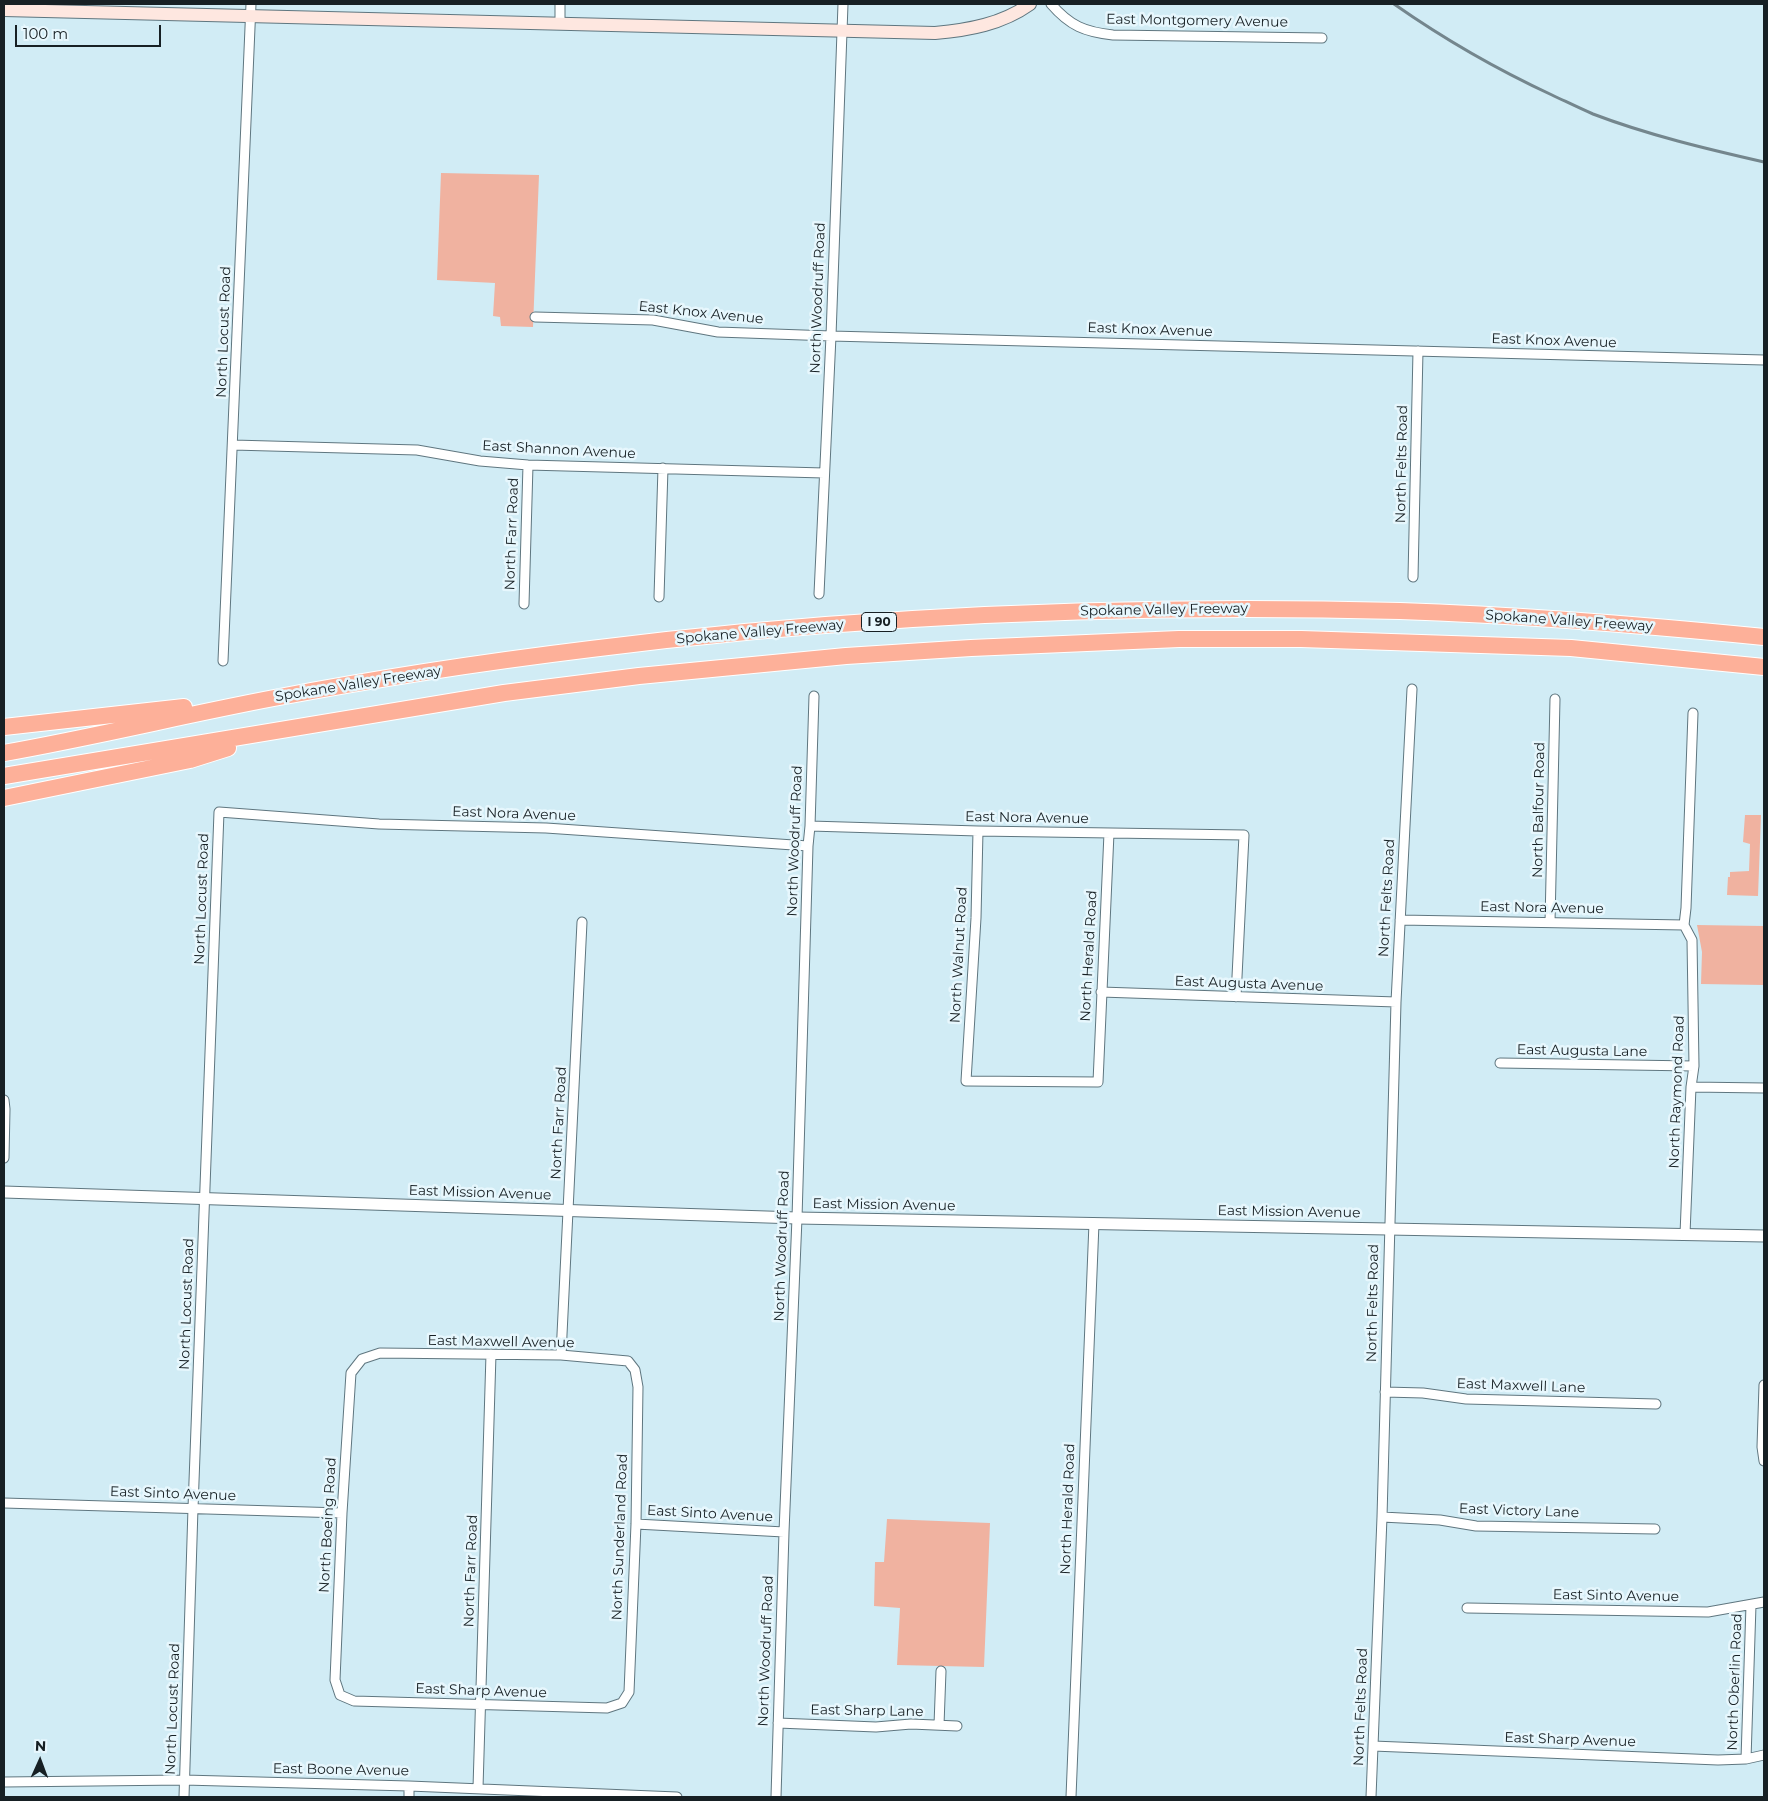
<!DOCTYPE html>
<style>
body{margin:0}
#map{position:relative;width:1768px;height:1801px;overflow:hidden;background:#d1ecf5;font-family:Montserrat,sans-serif}
canvas{display:block}
.frame{position:absolute;inset:0;border:5px solid #172024;pointer-events:none}
.north{position:absolute;left:15px;top:1736px;width:50px;height:50px;-webkit-text-stroke:4px #e7f7fd;paint-order:stroke;rotate:2deg;font-size:14px;font-weight:700;line-height:20px;text-align:center;color:#172024}
.north::after{content:'';display:block;margin:auto;width:18px;height:22px;background:#172024;clip-path:polygon(50% 0,100% 100%,50% 72%,0 100%)}
.scale{position:absolute;left:15px;top:25px;width:146px;height:22px;box-sizing:border-box;border:2px solid #172024;border-top:0;padding-left:6px;font-size:15px;line-height:18px;white-space:nowrap;color:#172024;-webkit-text-stroke:4px #e7f7fd;paint-order:stroke}
</style>
<div id="map">
<canvas width="1768" height="1801"></canvas>
<div class="frame"></div>
<div class="north">N</div>
<div class="scale">100 m</div>
</div>
<script>
const context = document.querySelector('canvas').getContext('2d');
context.lineJoin = 'round';
function fillPath(path, color) {
  context.fillStyle = color;
  context.fill(path, 'evenodd');
}
function stroke(path, color, width, dash) {
  context.strokeStyle = color;
  context.lineWidth = width;
  context.lineCap = dash ? 'butt' : 'round';
  context.setLineDash(dash || []);
  context.stroke(path);
}
function label(font, color, halo, rows, align = 'center') {
  context.font = font + ' Montserrat,sans-serif';
  context.lineWidth = 5;
  context.setLineDash([]);
  context.textBaseline = 'middle';
  context.strokeStyle = halo;
  context.fillStyle = color;
  for (const [text, x, y, turn = 0] of rows) {
    context.save();
    context.translate(x, y);
    context.rotate((+turn || 0) * Math.PI / 180);
    context.textAlign = isNaN(turn) ? turn : align;
    if (halo) context.strokeText(text, 0, 0);
    context.fillText(text, 0, 0);
    context.restore();
  }
}
fillPath(new Path2D(`
 M441,173L539,175L533,327L501,326L500,317L493,316L495,283L437,280Z
 M1745,815H1761L1758,896L1727,895L1728,877H1730V872L1749,871L1750,844L1743,842Z
 M1697,925L1764,926V985L1701,984L1702,952Z
 M887,1519L990,1523L984,1667L897,1665L900,1608L874,1606L875,1562H884Z`), '#f0b2a0');
const minor = new Path2D(`
 M1051,4C1070,26 1085,32 1113,35L1322,38
 M560,23V4
 M535,317L653,320L718,332L831,336L1764,360
 M233,445L417,450L480,461L528,465L824,473
 M1413,577L1418,351
 M819,594L831,336L843,4
 M659,597L663,468
 M524,604L528,465
 M223,661L251,4
 M810,826L978,831L1244,835L1236,997
 M978,831L976,918L966,1081L1098,1082L1109,833
 M1400,920L1684,925
 M1550,922L1555,699
 M1101,992L1396,1002
 M1500,1063L1694,1066
 M1691,1087L1764,1088
 M4,1100L5,1109L4,1158
 M1685,1234L1691,1087L1694,1066L1692,940L1684,925L1686,908L1693,713
 M380,1353L561,1355L628,1361L635,1370L638,1387L636,1524L629,1692L622,1703L607,1708L354,1701L340,1695L335,1680L342,1513L351,1373L362,1359Z
 M561,1355L582,922
 M1764,1385L1762,1447L1764,1461
 M1385,1392L1423,1393L1466,1399L1656,1404
 M4,1503L342,1513
 M1382,1517L1440,1520L1476,1526L1655,1529
 M636,1524L784,1532
 M1467,1608L1708,1612L1764,1602
 M778,1723L876,1727L911,1724L957,1726
 M939,1725L941,1671
 M1373,1746L1718,1760L1746,1759L1764,1755
 M1746,1759L1751,1605
 M4,1782L184,1780L409,1786L677,1797
 M478,1788L491,1354
 M184,1797L193,1508L219,812L379,824L546,828L808,846
 M409,1797V1786
 M776,1797L784,1532L797,1218L808,846L810,826L814,696
 M1071,1797L1094,1223
 M1371,1797L1382,1517L1396,1002L1412,689`);
const tertiary = new Path2D(`
 M4,1192L797,1218L1764,1236`);
const secondary = new Path2D(`
 M4,10L935,33C969,30 1002,24 1030,4`);
const motorway = new Path2D(`
 M4,727L184,707
 M4,753C95,737 184,715 274,698C379,678 485,662 591,649C859,615 1130,604 1400,611C1522,615 1643,625 1764,637
 M4,776L504,693L639,676L846,656L971,648L1179,639H1301L1571,648L1764,667
 M4,798L190,760L228,748`);
stroke(minor, '#5f767f', 11);
stroke(tertiary, '#5f767f', 13);
stroke(secondary, '#5f767f', 14);
stroke(motorway, '#fff', 18);
stroke(minor, '#fff', 9);
stroke(tertiary, '#fff', 11);
stroke(secondary, '#fee7e0', 12);
stroke(motorway, '#fdb099', 16);
stroke(new Path2D(`
 M1394,4C1444,39 1496,69 1552,95C1565,101 1579,108 1593,114C1648,135 1707,149 1764,162`), '#74868d', 3);
for (const [x, y, w] of [
 [879,622,35]
]) {
  const box = new Path2D();
  box.roundRect(x - w / 2, y - 9.5, w, 19, 4);
  context.fillStyle = '#e7f7fd';
  context.fill(box);
  stroke(box, '#172024', 1);
}
label('bold 12px', '#172024', null, [
 ["I 90",879,622]
]);
label('14px', '#172024', '#e7f7fd', [
 ["East Montgomery Avenue",1197,21,1],
 ["North Woodruff Road",818,298,-88],
 ["East Knox Avenue",701,313,6],
 ["East Knox Avenue",1150,330,2],
 ["North Locust Road",224,332,-88],
 ["East Knox Avenue",1554,341,2],
 ["East Shannon Avenue",559,450,3],
 ["North Felts Road",1402,464,-89],
 ["North Farr Road",512,534,-88],
 ["Spokane Valley Freeway",1164,610,-1],
 ["Spokane Valley Freeway",1569,621,4],
 ["Spokane Valley Freeway",760,632,-5],
 ["Spokane Valley Freeway",358,684,-9],
 ["North Balfour Road",1539,810,-89],
 ["East Nora Avenue",514,814,2],
 ["East Nora Avenue",1027,818,1],
 ["North Woodruff Road",795,841,-88],
 ["North Felts Road",1387,898,-87],
 ["North Locust Road",202,899,-88],
 ["East Nora Avenue",1542,908,1],
 ["North Walnut Road",959,955,-87],
 ["North Herald Road",1089,956,-87],
 ["East Augusta Avenue",1249,984,2],
 ["East Augusta Lane",1582,1051,1],
 ["North Raymond Road",1677,1092,-88],
 ["North Farr Road",559,1123,-87],
 ["East Mission Avenue",480,1193,2],
 ["East Mission Avenue",884,1205,1],
 ["East Mission Avenue",1289,1212,1],
 ["North Woodruff Road",782,1246,-88],
 ["North Felts Road",1373,1303,-89],
 ["North Locust Road",187,1304,-88],
 ["East Maxwell Avenue",501,1342,1],
 ["East Maxwell Lane",1521,1386,2],
 ["East Sinto Avenue",173,1494,2],
 ["North Herald Road",1068,1509,-88],
 ["East Victory Lane",1519,1511,2],
 ["East Sinto Avenue",710,1514,3],
 ["North Boeing Road",328,1525,-87],
 ["North Sunderland Road",620,1537,-88],
 ["North Farr Road",471,1571,-88],
 ["East Sinto Avenue",1616,1596,1],
 ["North Woodruff Road",766,1651,-88],
 ["North Oberlin Road",1735,1682,-88],
 ["East Sharp Avenue",481,1691,2],
 ["North Felts Road",1361,1707,-88],
 ["North Locust Road",173,1709,-88],
 ["East Sharp Lane",867,1711,1],
 ["East Sharp Avenue",1570,1740,2],
 ["East Boone Avenue",341,1770,1]
]);
</script>
